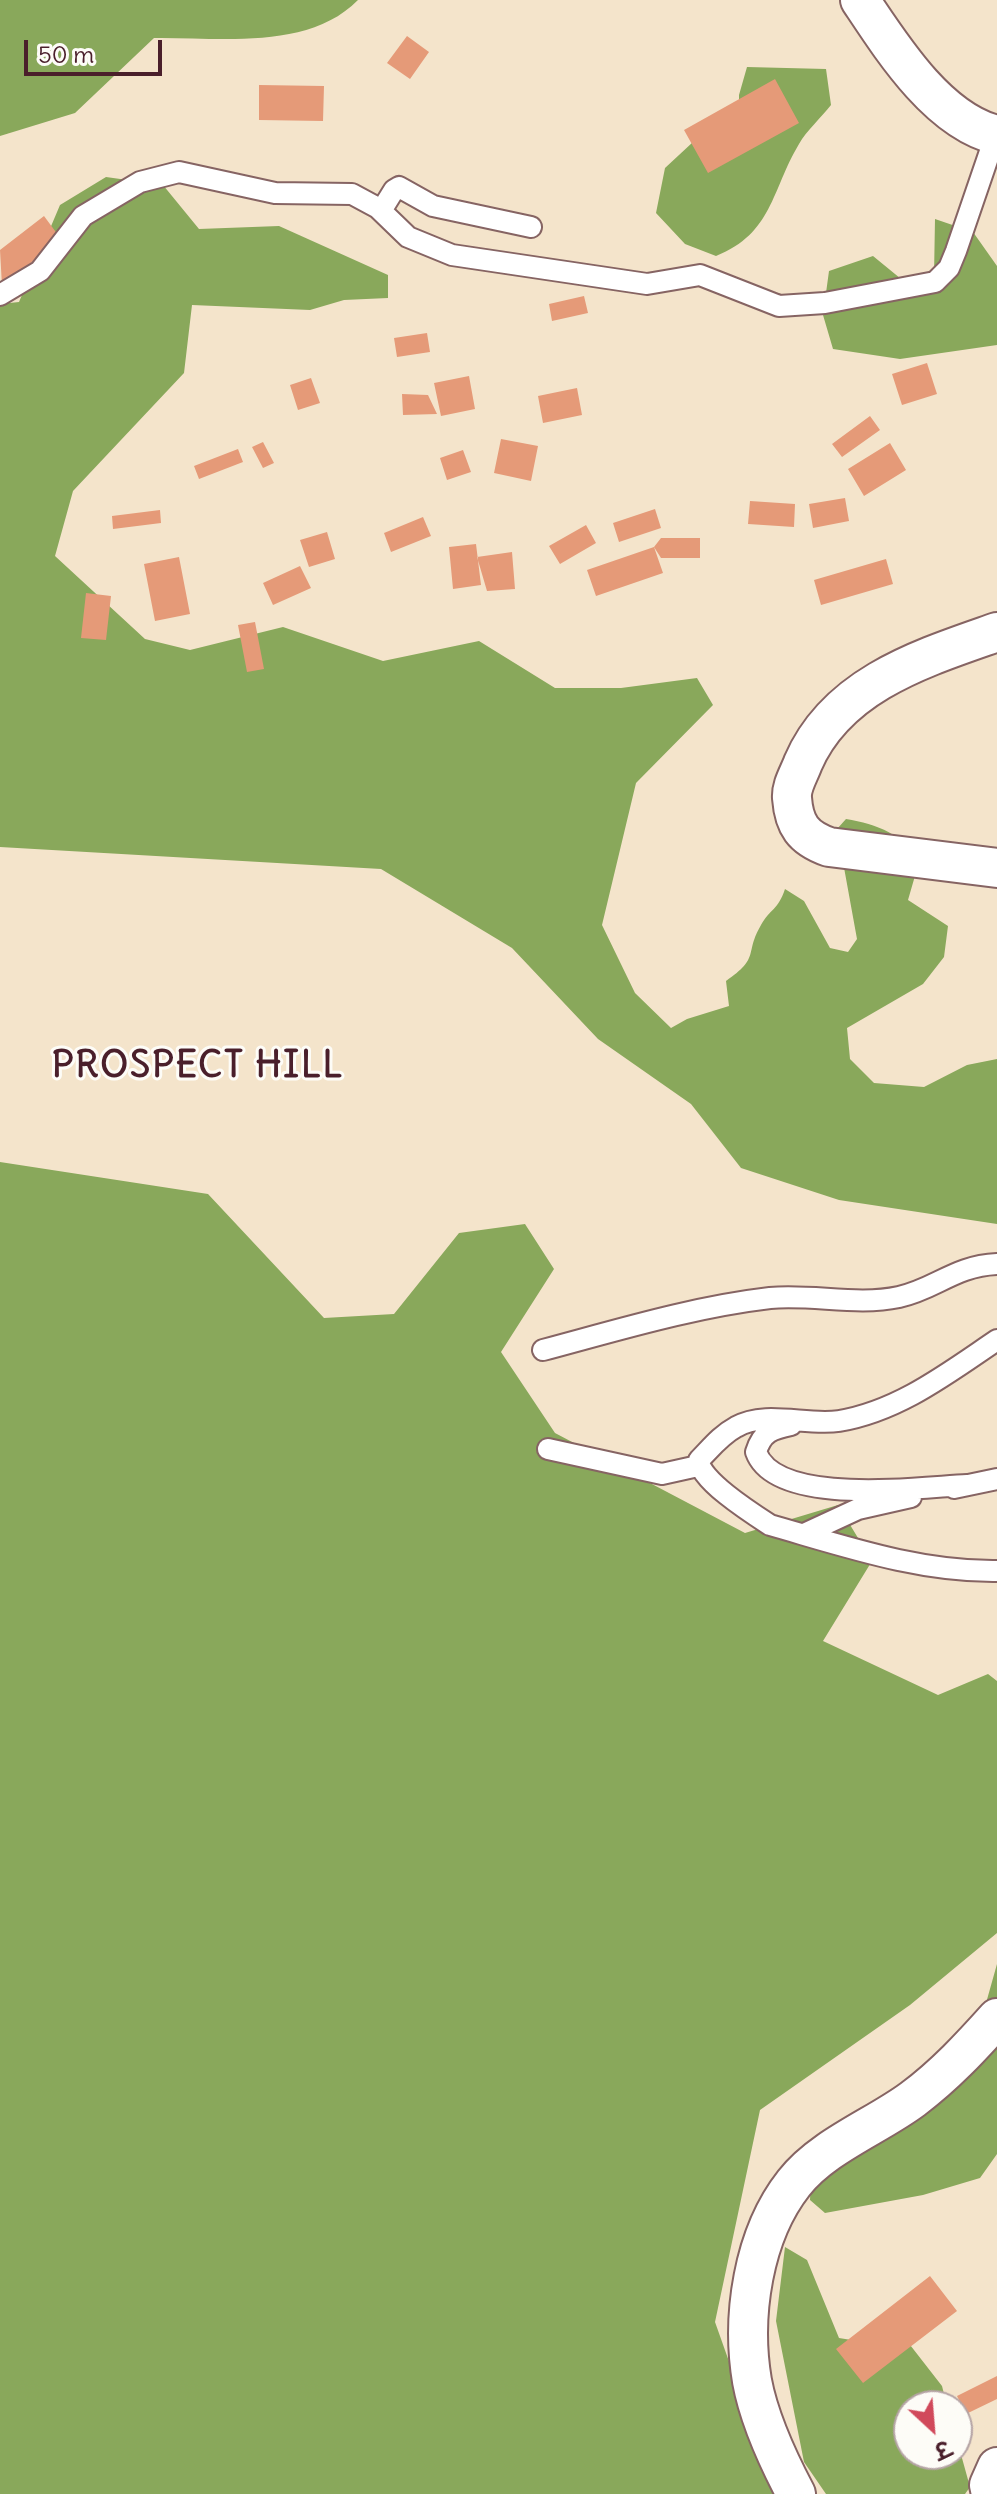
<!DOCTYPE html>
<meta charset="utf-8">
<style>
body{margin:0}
#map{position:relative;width:997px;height:2494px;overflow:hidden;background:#f4e4cb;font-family:Delius,"Playpen Sans Deva",sans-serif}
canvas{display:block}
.north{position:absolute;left:893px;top:2390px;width:80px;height:80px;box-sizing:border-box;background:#fdfcf7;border:2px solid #b5a4a5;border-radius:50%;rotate:154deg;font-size:22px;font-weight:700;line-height:32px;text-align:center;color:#4a1f2b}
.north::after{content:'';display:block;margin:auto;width:28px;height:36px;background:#d1495b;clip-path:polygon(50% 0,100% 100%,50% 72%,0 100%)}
.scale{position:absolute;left:24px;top:40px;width:138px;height:36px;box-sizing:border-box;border:4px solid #4a1f2b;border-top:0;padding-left:10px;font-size:24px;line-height:28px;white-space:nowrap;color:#4a1f2b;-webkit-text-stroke:6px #fdfcf7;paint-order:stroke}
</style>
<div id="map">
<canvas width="997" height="2494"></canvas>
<div class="north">उ</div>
<div class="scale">50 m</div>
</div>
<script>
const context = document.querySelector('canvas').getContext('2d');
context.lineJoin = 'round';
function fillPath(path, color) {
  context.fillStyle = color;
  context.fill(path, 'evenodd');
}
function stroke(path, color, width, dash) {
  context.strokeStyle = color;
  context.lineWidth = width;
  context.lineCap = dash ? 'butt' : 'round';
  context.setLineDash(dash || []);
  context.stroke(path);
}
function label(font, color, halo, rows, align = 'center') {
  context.font = font + ' Delius,sans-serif';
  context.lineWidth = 6;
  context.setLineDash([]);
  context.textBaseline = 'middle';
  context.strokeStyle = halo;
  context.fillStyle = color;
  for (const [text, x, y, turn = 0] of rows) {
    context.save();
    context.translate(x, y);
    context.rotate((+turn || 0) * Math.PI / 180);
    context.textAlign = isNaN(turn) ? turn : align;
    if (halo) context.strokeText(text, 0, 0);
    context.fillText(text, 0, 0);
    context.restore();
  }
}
fillPath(new Path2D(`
 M0,0H358C308,51 219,37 154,38L75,113L0,136Z
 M747,67L826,69L831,105C821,118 807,130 799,144C771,191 773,233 716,256L685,244L656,213L665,168L693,142L739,127V95Z
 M106,177L163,185L199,229L279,226L388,275V298L344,300L310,310L192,305L184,373L73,491L55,556L145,639L190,650L283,627L383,661L479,641L555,688H621L697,678L713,705L636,783L602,925L635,993L671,1028L687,1019L729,1006L726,981C761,957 744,954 761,925C770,909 778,910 785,889L804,901L830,948L848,952L857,939L837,829L846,819C877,824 905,835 919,862L908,900L948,926L944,957L923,984L847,1028L850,1059L874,1083L924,1087L967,1065L997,1059V1224L839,1200L741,1168L691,1104L598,1039L512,948L381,869L0,847V304L19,302L60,205Z
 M935,219L973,232L997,266V345L900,359L833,349L823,315L829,271L873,256L906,283L934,276Z
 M0,1162L208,1194L324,1318L394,1314L459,1233L525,1224L554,1269L501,1352L555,1433L745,1533L838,1505L872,1561L823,1641L938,1695L988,1674L997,1681V1933L910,2005L760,2110L715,2322L776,2494H0Z
 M997,1964V2154L980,2178L923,2195L825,2213L810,2200L812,2150L972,2053Z
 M785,2247L807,2260L839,2338L876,2344L907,2341L942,2386L947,2406H909V2454H957V2440L970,2487L965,2494H826L804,2462L776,2321Z`), '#89a85b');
fillPath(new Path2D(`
 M407,36L429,52L410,79L387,63Z
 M775,79L799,123L708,173L684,130Z
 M259,85L324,86L323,121L259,120Z
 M44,216L61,239L2,286L0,250Z
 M584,296L588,313L552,321L549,304Z
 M427,333L430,352L397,357L394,338Z
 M927,363L937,394L902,405L892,374Z
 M469,376L475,409L441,416L434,383Z
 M311,378L320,403L298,410L290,385Z
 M577,388L582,415L543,423L538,396Z
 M402,394L428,395L437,414L403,415Z
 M870,416L880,430L842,457L832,444Z
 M501,439L538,446L531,481L494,473Z
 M263,442L274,463L263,468L252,447Z
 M890,443L906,470L864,496L848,469Z
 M238,449L243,462L199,479L194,466Z
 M463,450L471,472L447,480L440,458Z
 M845,498L849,521L813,528L809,504Z
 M750,501L795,504L794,527L748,524Z
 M655,509L661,528L619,542L613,523Z
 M160,510L161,523L113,529L112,516Z
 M423,517L431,536L391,552L384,533Z
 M586,525L596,543L560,564L549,546Z
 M327,532L335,559L309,567L300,540Z
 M661,538H700V558H661L654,547Z
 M476,544L481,585L453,589L449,547Z
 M654,547L663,573L596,596L587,570Z
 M512,552L515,589L487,591L477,557Z
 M179,557L190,614L155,621L144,564Z
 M886,559L893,584L821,605L814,580Z
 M300,566L311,588L273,605L263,583Z
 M86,593L111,596L106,640L81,638Z
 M255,622L264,669L247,672L238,625Z
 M930,2276L957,2311L863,2383L836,2349Z
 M997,2376V2399L966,2414L957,2396Z`), '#e59a78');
const street = new Path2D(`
 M381,211L394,190L399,187L433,206L531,227
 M0,295L40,271L83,216L140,182L179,172L275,193L352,194L378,208L408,237L452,255L647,284L700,275L779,306L825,303L935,282L949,268L956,251L996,134
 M997,1340C948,1373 899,1411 839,1421C806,1426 766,1410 736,1427C721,1435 710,1449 699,1460C698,1479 753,1514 770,1525C844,1546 919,1572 997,1571
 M543,1350C618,1330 693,1307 770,1298C813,1294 857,1306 899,1297C936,1289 954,1266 997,1264
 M791,1425C772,1429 762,1432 756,1452C776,1507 920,1487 967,1485
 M548,1449L662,1474L698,1466
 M954,1488L997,1479
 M804,1534L858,1509L911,1497`);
const highway = new Path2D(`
 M860,0C892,48 938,121 997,135
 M997,632C923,658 837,684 803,763C799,774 791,786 792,798C794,825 803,838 829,847L997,868
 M796,2494C778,2460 759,2419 752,2381C741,2316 753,2235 794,2183C823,2146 877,2126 913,2099C945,2075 971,2047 997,2018
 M991,2494L989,2485L997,2467`);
stroke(street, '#866463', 24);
stroke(highway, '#866463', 42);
stroke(street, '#fff', 20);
stroke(highway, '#fff', 38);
context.letterSpacing = '2px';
label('bold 36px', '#4a1f2b', '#fdfcf7', [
 ["PROSPECT HILL",198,1067]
]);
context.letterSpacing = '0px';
</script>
